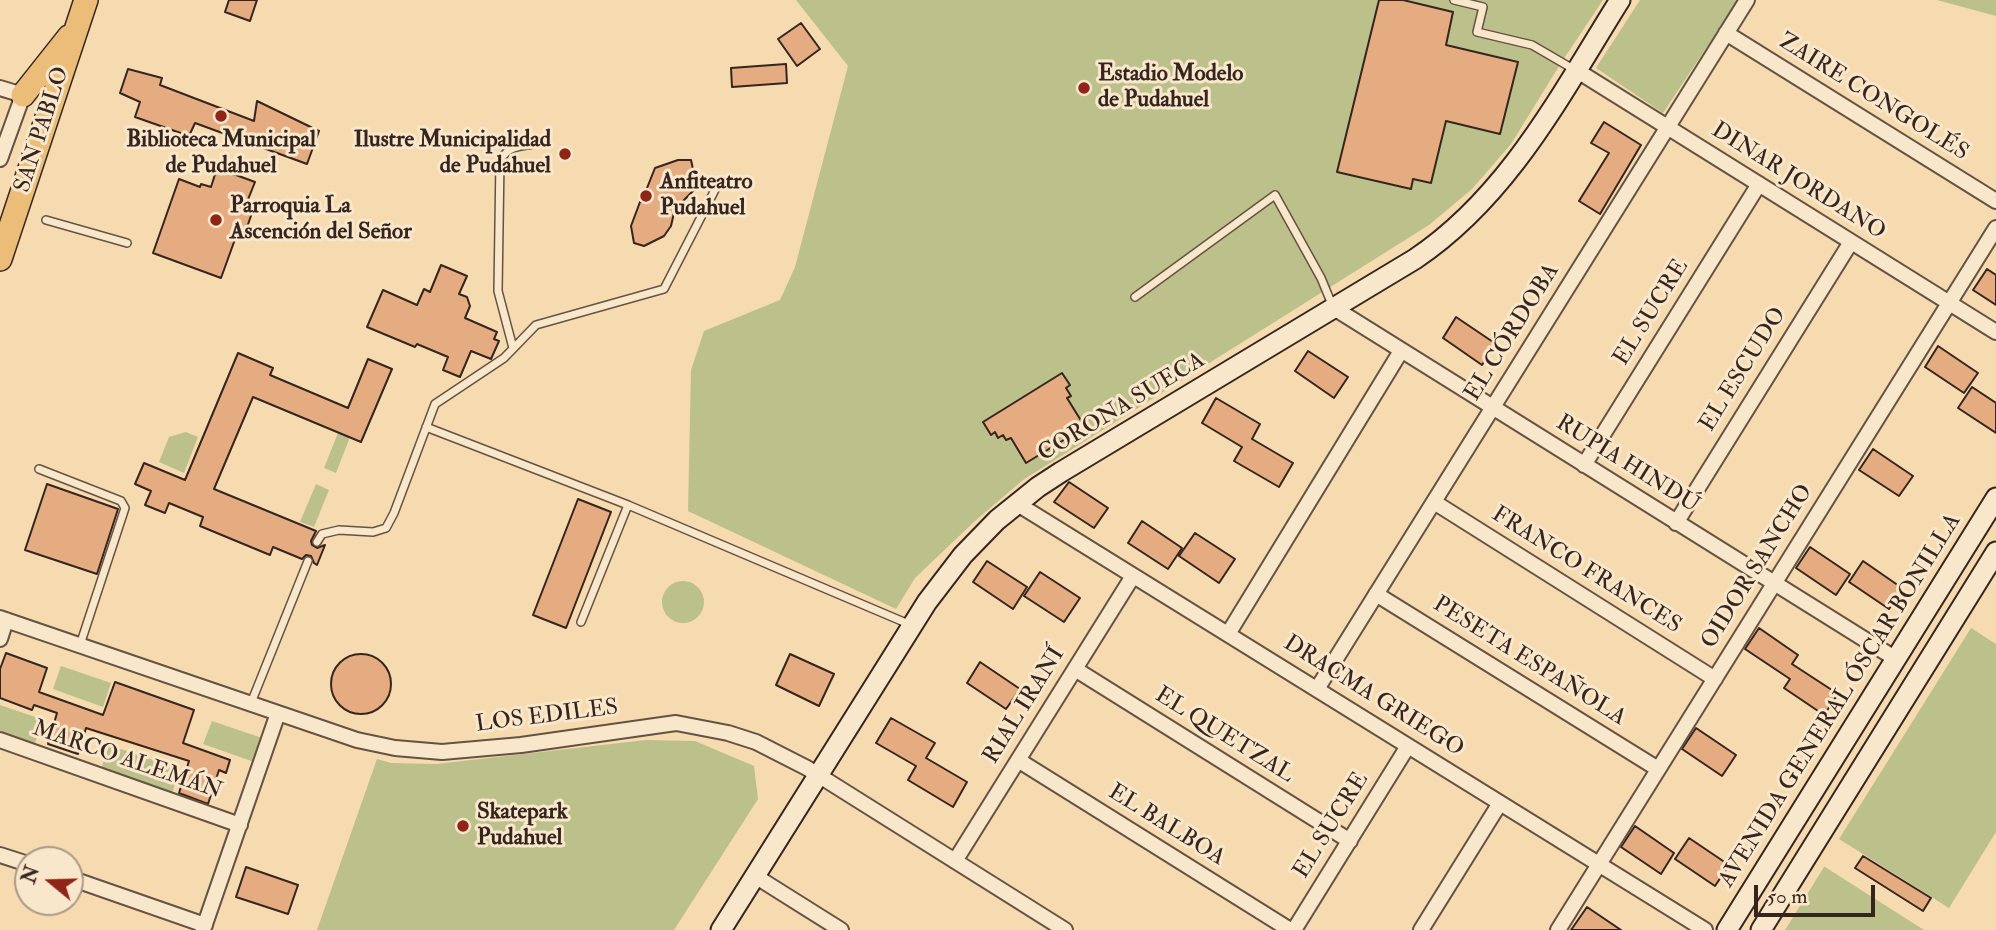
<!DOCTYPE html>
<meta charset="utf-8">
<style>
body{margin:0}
#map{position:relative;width:1996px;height:930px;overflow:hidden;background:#f6dab0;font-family:"IM FELL Double Pica",serif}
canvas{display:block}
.north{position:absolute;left:14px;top:846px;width:70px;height:70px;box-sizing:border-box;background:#f9e7cc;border:2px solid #ab9986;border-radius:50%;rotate:289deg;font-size:19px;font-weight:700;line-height:28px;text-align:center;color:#35251e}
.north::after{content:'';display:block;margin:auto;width:24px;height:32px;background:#8f2418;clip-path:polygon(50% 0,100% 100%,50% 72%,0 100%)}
.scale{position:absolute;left:1754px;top:885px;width:121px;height:32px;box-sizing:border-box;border:4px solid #35251e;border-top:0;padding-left:9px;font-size:21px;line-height:24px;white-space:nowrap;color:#35251e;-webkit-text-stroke:5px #f9e7cc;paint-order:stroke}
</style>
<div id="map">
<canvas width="1996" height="930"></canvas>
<div class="north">N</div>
<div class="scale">50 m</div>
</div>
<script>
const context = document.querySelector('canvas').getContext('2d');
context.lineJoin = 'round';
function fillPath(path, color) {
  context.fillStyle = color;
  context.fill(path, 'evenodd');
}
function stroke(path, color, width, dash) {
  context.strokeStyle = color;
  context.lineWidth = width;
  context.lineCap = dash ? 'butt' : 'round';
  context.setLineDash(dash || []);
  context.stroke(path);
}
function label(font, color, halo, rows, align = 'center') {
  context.font = font + ' "IM FELL Double Pica",serif';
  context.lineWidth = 6;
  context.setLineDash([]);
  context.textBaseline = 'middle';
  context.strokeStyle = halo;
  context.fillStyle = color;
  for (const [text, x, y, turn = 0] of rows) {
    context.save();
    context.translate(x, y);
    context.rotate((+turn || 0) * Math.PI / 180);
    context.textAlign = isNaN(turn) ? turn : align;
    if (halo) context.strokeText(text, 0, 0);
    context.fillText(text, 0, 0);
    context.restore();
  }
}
fillPath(new Path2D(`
 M796,0H1603L1561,63L1511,144L1472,189L1429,225L1023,480L975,521L915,578L896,609L688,511L691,370L704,331L780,300L795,267L848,66Z
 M1640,0H1738L1663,113L1596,68Z
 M1937,0H1996V16Z
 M186,432L198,437L184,473L159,462L169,437Z
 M338,433L350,437L336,473L324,468Z
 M316,484L329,490L314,527L300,522Z
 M662 602a21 21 0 1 1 42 0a21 21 0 1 1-42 0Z
 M1971,628L1996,644V832L1949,908L1839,839Z
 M61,666L111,683L103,707L53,689Z
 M0,705L44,720L35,743L0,731Z
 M212,721L262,738L254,762L203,744Z
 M646,740L695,741L754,766L758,799L674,930H317L377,759L391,763L436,764Z
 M109,745L180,769L172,793L101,769Z
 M1824,867H1825L1924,930H1785Z`), '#bcc08b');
const building = new Path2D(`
 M229,0H257L250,21L225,12Z
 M1379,0H1403L1453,12L1446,45L1518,62L1500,134L1446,121L1431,183L1413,179L1411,189L1337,172Z
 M801,23L820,49L797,66L778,39Z
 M786,64L787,83L732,87L731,68Z
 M128,69L162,78L160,85L254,121L257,101L319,131L307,164L195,123L189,136L135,117L140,102L120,93Z
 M1604,122L1641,145L1600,214L1579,201L1609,153L1591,143Z
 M678,160H691L697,187L682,202L676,204L671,226L664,236L644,246L634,243L631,226L640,202L652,199L647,188L655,168Z
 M217,168L255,182L245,207L253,210L245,233L238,231L221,278L153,253L179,179L200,187L201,184L211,187Z
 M441,265L467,276L459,294L467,297L470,306L465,318L497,332L494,339L499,341L491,359L471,351L460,377L443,370L448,357L417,344L415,347L367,327L383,290L417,305L424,289L430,292Z
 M1987,269L1996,275V305L1973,290Z
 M1456,317L1496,344L1482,365L1443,338Z
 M1938,346L1978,373L1964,393L1925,367Z
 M1308,351L1348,377L1334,398L1295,371Z
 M238,353L273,368L270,375L348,408L368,359L392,369L361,442L253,397L214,489L316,531L311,541L312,545L317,548L325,545L317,565L314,563L311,556L306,555L302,559L273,547L270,555L200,526L203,517L169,503L165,513L145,505L151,491L135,484L144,463L185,480Z
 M1062,373L1070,385L1066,388L1071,396L1067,398L1085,427L1026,463L1011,438L1006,440L1003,435L998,438L995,432L991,435L983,422Z
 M1972,387L1996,403V433L1958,408Z
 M1216,398L1260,424L1252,439L1293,463L1279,487L1234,461L1242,447L1202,423Z
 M1873,449L1913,476L1899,496L1859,470Z
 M1069,482L1108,508L1094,528L1054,502Z
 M47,484L118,509L97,574L25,550Z
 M578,499L611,512L566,628L533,615Z
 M1142,521L1182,548L1168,569L1128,543Z
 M1195,533L1235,559L1219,583L1179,556Z
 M1810,547L1850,574L1836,595L1796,568Z
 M987,561L1027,587L1013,609L973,582Z
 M1863,561L1902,588L1889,609L1849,582Z
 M1040,572L1080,598L1064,622L1024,596Z
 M1759,628L1798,655L1792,664L1838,694L1824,715L1784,688L1790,679L1745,649Z
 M6,653L47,668L39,692L103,715L115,682L194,710L183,743L230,760L226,773L219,770L208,804L179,793L189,761L86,728L78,754L48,744L57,713L34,705L32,710L0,698V669Z
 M790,654L834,674L819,706L776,685Z
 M331 684a30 30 0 1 1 60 0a30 30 0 1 1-60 0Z
 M980,662L1020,689L1006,709L967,683Z
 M891,718L935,743L926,758L967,782L953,807L908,780L916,766L876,743Z
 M1696,728L1736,755L1722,776L1682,749Z
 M1635,826L1674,853L1661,874L1621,847Z
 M1689,838L1729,865L1715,886L1675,859Z
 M1863,856L1931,898L1923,911L1855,868Z
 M246,867L298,885L288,914L236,897Z
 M1587,907L1621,930H1571Z`);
fillPath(building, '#e6ac81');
stroke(building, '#35251e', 2);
const lane = new Path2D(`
 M1454,0L1483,7L1477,32L1532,45L1575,70
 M46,220L127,243
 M1135,297L1275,195L1321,278L1333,307
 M513,348L498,291L500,160C509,146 520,146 535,144
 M426,427L628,505L911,625
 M39,469L121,501L125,508L80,645
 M317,542L322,534L339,530L373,532L386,528L394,513L435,404L504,358L536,325L664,289L718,184
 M581,622L628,505
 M251,703L308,561`);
const street = new Path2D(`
 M1726,33L1996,201
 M1576,70L1996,332
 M0,88L23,95L0,159
 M1334,308L1896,659
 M1584,465L1759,184
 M1434,502L1715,679
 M1016,503L1705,930
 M1676,523L1851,242
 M1376,594L1658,769
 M0,618L357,740L395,748L442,752L521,745L676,723L728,733L756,742L807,768L1065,930
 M1228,634L1401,351
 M0,639L6,620
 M1075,669L1350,841
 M1317,689L1747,0
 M0,740L240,825
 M1018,760L1290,930
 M0,855L28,864
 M955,861L1133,576
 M755,876L841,930
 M70,878L205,925
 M203,930L278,713
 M1294,930L1408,746
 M1421,930L1500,803
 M1558,930L1996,228`);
const secondary = new Path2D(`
 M721,930L927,602L963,555L997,520L1038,487L1061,472L1415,259C1509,196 1561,94 1620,0
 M1727,930L1996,498
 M1761,930L1996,552`);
const primary = new Path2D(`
 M23,95L69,37
 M0,259L86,0`);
stroke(lane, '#655242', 10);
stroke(street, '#655242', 18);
stroke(secondary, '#35251e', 23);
stroke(primary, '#35251e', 26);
stroke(lane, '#f9e7cc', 7);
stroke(street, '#f9e7cc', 14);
stroke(secondary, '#f9e7cc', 19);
stroke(primary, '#ebbd78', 23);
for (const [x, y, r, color] of [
 [1084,88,7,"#8f2418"],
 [221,116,7,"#8f2418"],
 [565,154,7,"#8f2418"],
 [646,196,7,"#8f2418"],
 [216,220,7,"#8f2418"],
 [463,826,7,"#8f2418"]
]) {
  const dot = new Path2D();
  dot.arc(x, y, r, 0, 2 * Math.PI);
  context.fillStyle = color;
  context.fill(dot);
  stroke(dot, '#f9e7cc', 2.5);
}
label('bold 23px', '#35251e', '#f9e7cc', [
 ["Estadio Modelo",1098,75],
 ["de Pudahuel",1098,101],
 ["Biblioteca Municipal",221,141,"center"],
 ["de Pudahuel",221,167,"center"],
 ["Ilustre Municipalidad",551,141,"right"],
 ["de Pudahuel",551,167,"right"],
 ["Anfiteatro",660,183],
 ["Pudahuel",660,209],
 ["Parroquia La",230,207],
 ["Ascención del Señor",230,233],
 ["Skatepark",477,813],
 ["Pudahuel",477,839]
], 'left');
label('23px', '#35251e', '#f9e7cc', [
 ["ZAIRE CONGOLÉS",1873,98,32],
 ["SAN PABLO",43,130,-72],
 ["DINAR JORDANO",1798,182,32],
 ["EL SUCRE",1652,313,-58],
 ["EL CÓRDOBA",1513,333,-58],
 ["EL ESCUDO",1744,370,-58],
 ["CORONA SUECA",1122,408,-31],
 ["RUPIA HINDÚ",1627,465,32],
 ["OIDOR SANCHO",1758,567,-58],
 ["FRANCO FRANCES",1586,571,32],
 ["PESETA ESPAÑOLA",1529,662,32],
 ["DRACMA GRIEGO",1373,697,32],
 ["AVENIDA GENERAL ÓSCAR BONILLA",1841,701,-58],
 ["RIAL IRANÍ",1025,706,-58],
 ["LOS EDILES",547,717,-7],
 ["EL QUETZAL",1224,736,32],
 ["MARCO ALEMÁN",127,761,19],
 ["EL BALBOA",1166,826,32],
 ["EL SUCRE",1332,826,-58]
]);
</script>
